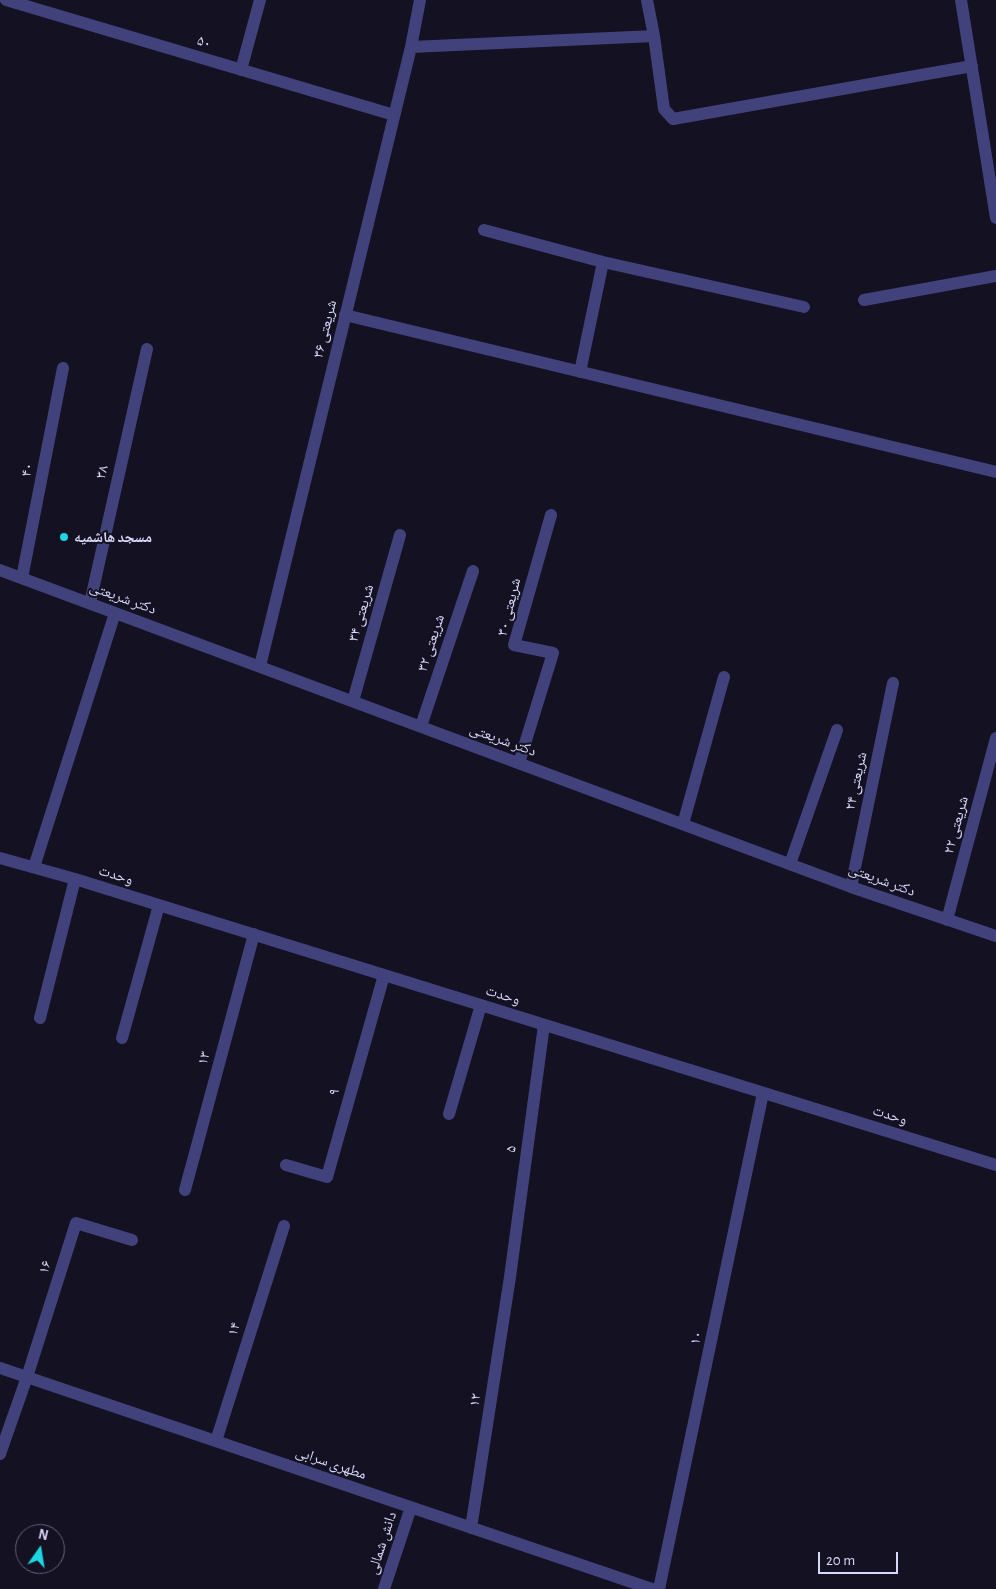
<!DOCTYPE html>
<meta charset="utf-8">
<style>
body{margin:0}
#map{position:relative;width:996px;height:1589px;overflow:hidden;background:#131122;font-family:"Alegreya Sans",sans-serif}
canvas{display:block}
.north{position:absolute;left:15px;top:1524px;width:50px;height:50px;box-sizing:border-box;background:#131122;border:1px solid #626078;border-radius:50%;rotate:13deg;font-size:14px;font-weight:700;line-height:20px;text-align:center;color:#d9d7fa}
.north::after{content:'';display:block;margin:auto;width:18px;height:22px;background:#1bd6e2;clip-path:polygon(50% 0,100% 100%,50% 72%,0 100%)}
.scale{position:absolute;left:818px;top:1552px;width:80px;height:22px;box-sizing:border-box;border:2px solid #d9d7fa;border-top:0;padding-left:6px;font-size:15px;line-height:18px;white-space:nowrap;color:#d9d7fa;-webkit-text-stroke:4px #131122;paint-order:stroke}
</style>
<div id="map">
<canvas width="996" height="1589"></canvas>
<div class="north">N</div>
<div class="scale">20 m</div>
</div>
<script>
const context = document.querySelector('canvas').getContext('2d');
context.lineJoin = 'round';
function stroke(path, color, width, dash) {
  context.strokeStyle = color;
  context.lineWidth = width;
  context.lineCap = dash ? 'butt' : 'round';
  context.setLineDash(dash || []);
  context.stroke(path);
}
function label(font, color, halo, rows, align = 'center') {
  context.font = font + ' "Alegreya Sans","Noto Naskh Arabic",sans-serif';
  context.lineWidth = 4;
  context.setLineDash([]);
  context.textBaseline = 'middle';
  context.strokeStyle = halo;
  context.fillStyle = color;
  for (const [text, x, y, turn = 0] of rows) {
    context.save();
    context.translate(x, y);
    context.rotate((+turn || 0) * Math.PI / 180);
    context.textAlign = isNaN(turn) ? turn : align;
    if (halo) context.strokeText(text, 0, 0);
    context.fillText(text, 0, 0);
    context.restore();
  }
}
stroke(new Path2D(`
 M6,0L394,115
 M647,0L654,36L664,109L673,119L972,66
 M961,0L996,218
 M411,47L654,36
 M241,70L260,0
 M484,230L603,262L804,307
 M864,300L996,276
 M345,315L996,472
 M580,372L603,262
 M0,570L851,887L996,936
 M22,578L63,368
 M90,603L147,349
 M260,666L411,47L420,0
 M353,701L400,535
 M421,726L473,571
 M519,763L553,653L514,645L551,515
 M683,824L724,677
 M0,858L75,879L996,1165
 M790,864L837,730
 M34,867L115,613
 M851,887L893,683
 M947,920L996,738
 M40,1018L75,879
 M122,1038L159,905
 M449,1114L481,1005
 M286,1165L327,1177L384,975
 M185,1190L254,934
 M0,1368L652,1589
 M216,1441L284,1226
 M0,1454L27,1377L76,1223L132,1240
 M471,1528L510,1277L544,1025
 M384,1589L411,1507
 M659,1589L763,1093`), '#41417c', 12);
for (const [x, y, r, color] of [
 [64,537,5,"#1bd6e2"]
]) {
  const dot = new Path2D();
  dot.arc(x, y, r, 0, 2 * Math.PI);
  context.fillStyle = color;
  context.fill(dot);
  stroke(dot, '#131122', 2);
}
label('15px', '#d9d7fa', '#131122', [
 ["۵۰",204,42,17],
 ["شریعتی ۳۶",325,329,-76],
 ["۴۰",27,470,-79],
 ["۳۸",102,472,-77],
 ["دکتر شریعتی",123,598,20],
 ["شریعتی ۳۰",509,607,-76],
 ["شریعتی ۳۴",361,613,-74],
 ["شریعتی ۳۲",431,643,-72],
 ["دکتر شریعتی",503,740,20],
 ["شریعتی ۲۴",856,781,-78],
 ["شریعتی ۲۲",956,825,-75],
 ["وحدت",116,875,17],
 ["دکتر شریعتی",882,880,20],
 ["وحدت",503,995,17],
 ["۱۳",204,1058,-75],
 ["۹",334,1092,-74],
 ["وحدت",890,1115,17],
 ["۵",511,1149,-82],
 ["۱۶",45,1267,-72],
 ["۱۴",234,1329,-72],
 ["۱۰",696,1338,-78],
 ["۱۲",475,1400,-81],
 ["مطهری سرابی",331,1463,19],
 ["دانش شمالی",382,1543,-72]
]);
label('bold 15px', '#d9d7fa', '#131122', [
 ["مسجد هاشمیه",74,537]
], 'left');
</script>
